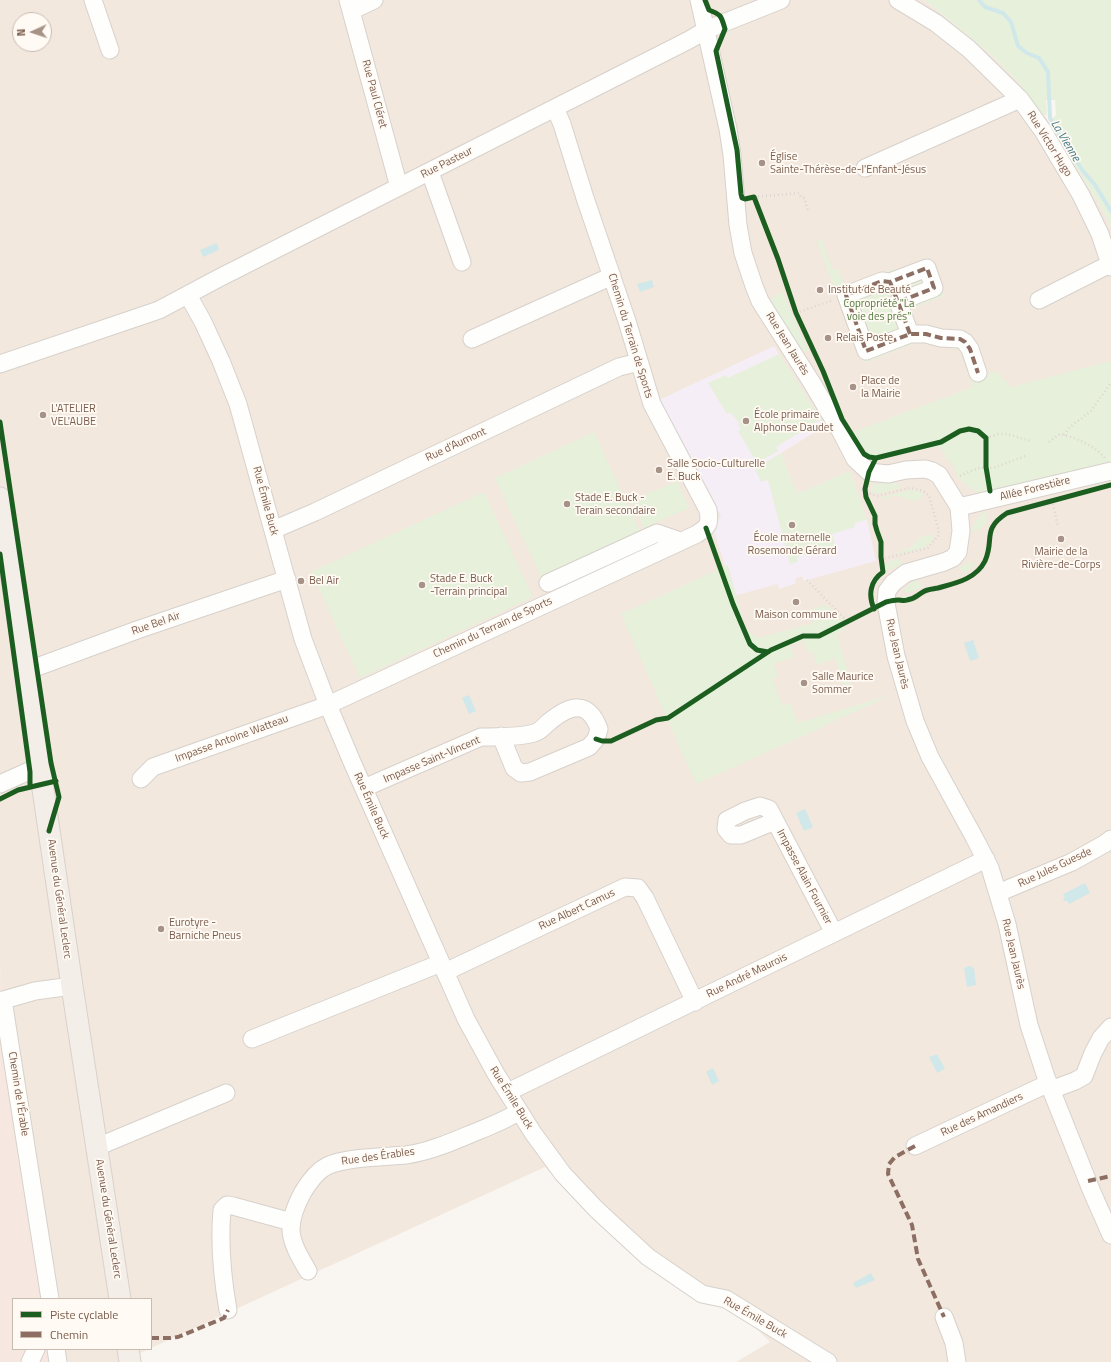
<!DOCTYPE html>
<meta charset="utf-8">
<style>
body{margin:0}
#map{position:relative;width:1111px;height:1362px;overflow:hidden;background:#f9f5f0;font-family:"Titillium Web",sans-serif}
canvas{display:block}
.legend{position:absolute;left:12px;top:1298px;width:140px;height:52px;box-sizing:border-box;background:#fffaf3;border:1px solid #cabbb1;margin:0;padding:5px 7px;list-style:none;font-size:12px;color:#7a5c4d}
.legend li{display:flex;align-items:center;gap:8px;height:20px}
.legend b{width:20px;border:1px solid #cabbb1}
.north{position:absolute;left:12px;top:12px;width:40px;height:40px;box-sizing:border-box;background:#fffaf3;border:1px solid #cabbb1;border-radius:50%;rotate:267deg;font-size:11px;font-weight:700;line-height:16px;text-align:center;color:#7a5c4d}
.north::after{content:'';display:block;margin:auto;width:14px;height:18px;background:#a69286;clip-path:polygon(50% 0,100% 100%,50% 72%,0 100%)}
</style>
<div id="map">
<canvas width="1111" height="1362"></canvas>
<ul class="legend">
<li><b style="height:5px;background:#1b5e20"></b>Piste cyclable</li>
<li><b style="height:5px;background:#8d6e63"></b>Chemin</li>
</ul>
<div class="north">N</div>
</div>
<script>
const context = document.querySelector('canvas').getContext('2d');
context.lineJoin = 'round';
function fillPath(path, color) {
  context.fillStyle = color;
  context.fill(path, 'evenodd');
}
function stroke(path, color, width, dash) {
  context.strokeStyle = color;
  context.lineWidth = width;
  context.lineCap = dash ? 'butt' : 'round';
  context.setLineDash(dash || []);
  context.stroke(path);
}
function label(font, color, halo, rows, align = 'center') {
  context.font = font + ' "Titillium Web",sans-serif';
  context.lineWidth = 3.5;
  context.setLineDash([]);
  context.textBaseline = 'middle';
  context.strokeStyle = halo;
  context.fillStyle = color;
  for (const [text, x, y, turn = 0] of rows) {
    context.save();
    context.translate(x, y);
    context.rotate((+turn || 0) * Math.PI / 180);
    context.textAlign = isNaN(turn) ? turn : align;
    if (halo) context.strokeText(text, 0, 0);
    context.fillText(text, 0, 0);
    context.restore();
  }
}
fillPath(new Path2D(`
 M0,0H925L995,58L1021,85L1040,116H1045L1075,166L1100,205L1111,227V1362H736L770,1342L726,1299L608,1232L545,1167L151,1348V1299H50L0,968ZM20,20H44V44H20Z
 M58,1349H149L121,1362H59Z`), '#f2e8de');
fillPath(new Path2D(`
 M0,968L54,1299H13V1349H60L61,1362H0Z`), '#f6e8e1');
fillPath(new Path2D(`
 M774,346L825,426L781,453L797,494L850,471L867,520L876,561L804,581L802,576L795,579L796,583L779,589L777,584L734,596L714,530L721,515L707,496L659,400Z`), '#f6eef6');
fillPath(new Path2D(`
 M925,0H1111V227L1100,205L1075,166L1049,122L1056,115L1055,100H1046L1047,115L1040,116L1021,85L995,58Z
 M822,239L826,253L833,270L838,268L846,288L894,269L896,273L931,259L945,296L910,309L917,329L973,340L987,373L997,372L1011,387L1111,361V462L1009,488L989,493H978L959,480L953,465L946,459L944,452L940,448L934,447L877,460L868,454L853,432L973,387L960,351L943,344L923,340L865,363L840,293L835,290L817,241Z
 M783,292L798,329L809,350L798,354L766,303L779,293Z
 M779,354L821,419L776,447L778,451L757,463L738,431L741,429L738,424L739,423L730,412L727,414L708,383L726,375L728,378Z
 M594,432L640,531L541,577L495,478Z
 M781,453L797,494L850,471L867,520L854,523L855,527L832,534L835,546L797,557L798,562L790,564L768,480L761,482L754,467L758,465L759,466Z
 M677,481L689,508L644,528L631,501Z
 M895,481L901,488L878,494H875L871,491V485Z
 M910,490L918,491L923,494V496C914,504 911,500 902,497C895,495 888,497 882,500L881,497Z
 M484,492L533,597L360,678L311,572Z
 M986,509C988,522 985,531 971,532L976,520Z
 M929,535H932L934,539C927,550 910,551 898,554L897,553L911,547L920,537Z
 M898,558L904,566L895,567L887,571L885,567L887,562Z
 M968,562L975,564L972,568L964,573L959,568Z
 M728,565L745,628L758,638L813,623L814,608L826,605L843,621L845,630L837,634L851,683L844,686L835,658L817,665L812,651L807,652L803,641L790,645L794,657L774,664L778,677L773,679L782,706L791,703L798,723L890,695L875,703L829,723L821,728L696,784L621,614Z
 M915,579L922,586C915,590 910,595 903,590Z`), '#e7f0db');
fillPath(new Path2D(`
 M217,243L219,250L203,257L200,250Z
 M652,280L654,287L640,292L637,284Z
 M973,640L979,658L970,661L964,643Z
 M469,695L476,711L469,714L462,698Z
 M805,809L813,827L804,831L796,813Z
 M1085,883L1090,893L1069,904L1067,901H1064L1063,899L1065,897L1063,894Z
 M969,966L974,968L976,985L967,987L964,968Z
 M937,1054L945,1069L937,1073L929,1057Z
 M713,1068L719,1081L712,1085L706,1072Z
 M871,1273L875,1280L856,1288L853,1283Z`), '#d0e8ea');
stroke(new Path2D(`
 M979,0L985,7L1003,13L1011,22L1018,46L1027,53L1039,58L1048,72L1050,118L1063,141L1083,171L1095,185L1111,211`), '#d0e8ea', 4);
const minor = new Path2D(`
 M93,0L110,50
 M348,0L399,187
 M699,0L728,129L732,155L738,225L743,253L754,286L760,301L812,383L841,432L855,459L869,472L888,474L906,470L925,469L932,471L939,475L959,507L961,531L958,552L953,558L944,562L906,573L893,583L887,591L886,603L896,656L915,721L930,757L974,837L990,868L1007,924L1029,1025L1046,1077L1092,1192L1111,1235
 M898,0L936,23L969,49L1020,99L1043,131L1081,195L1100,234L1111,267
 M351,11L374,0
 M865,168L1020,99
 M430,172L462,262
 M188,295L203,322L221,361L238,404L303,639L328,705L352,762L466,1019L496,1074L533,1133L563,1174L597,1210L648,1257L702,1294L726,1299L828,1362
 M1039,300L1110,264
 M910,334L898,302L934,288L927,268L890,282L882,281L846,295L866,351L910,334H926L941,338L960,339L965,342L970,349L978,373
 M472,339L612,276
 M0,364L159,310L219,278L689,40L706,30L781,0
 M959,507L1111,471
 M273,530L315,512L619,367L639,362
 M548,583L657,533L680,541
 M25,669L37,667L137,630L287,579
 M141,779L153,767L328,705L697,534C709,526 710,524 708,510L652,404L627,321L585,198L562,124L555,108
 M0,784L40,766
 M364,788L481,737C499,736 517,738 534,733C540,732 544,726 549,722C570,705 588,699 599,729L596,739L589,747L530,772L521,773L514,768L501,736
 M775,821L741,835H731L726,829L727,820L745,811L760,806L769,809L834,933
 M998,893L1072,862L1106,843L1111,839
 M445,972L625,887L638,888L645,898L695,1002
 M3,1000L50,1299
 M0,1001L35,991L72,986
 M252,1039L441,963
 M1051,1090L1075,1081L1084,1076L1093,1053L1101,1038L1111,1027
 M508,1092L986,859
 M915,1146L1049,1083
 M97,1147L226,1093
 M308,1271C289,1239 284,1227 303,1192C309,1182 317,1171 327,1166C346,1157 384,1157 406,1155C430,1152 456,1140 478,1131C492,1125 507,1120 519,1111
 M228,1310C222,1276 219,1244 222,1210L227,1205L233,1206L284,1220L292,1221
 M944,1317L954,1343L957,1362
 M56,1349L58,1362
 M30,1362L36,1349`);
const major = new Path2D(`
 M0,498L72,986L120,1299
 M128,1349L130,1362`);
stroke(minor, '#d7d1cb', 19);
stroke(major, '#dad1cc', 23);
stroke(new Path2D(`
 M754,197L799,193L801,197L804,198L808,211
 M796,313L833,300
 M1064,435L1070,427L1091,411L1111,383
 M986,438L998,434H1007L1030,441
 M1049,442L1060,434C1077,438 1093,445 1105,458
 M960,476L978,468H993L1028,455
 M866,492L877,496L910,488L923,491L929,495L938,528L939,535L928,548L882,559
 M1052,500L1058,526
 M807,580L847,621`), '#dcd5d0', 2.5, [1, 3]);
stroke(minor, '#fefefd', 17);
stroke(major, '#f3eee8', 21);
stroke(new Path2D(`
 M890,282L898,302
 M910,334L898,302L934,288L927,268L890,282L882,281L846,295L866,351L910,334H926L941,338L960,339L965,342L970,349L978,373
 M915,1146L895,1157L889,1164L888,1174L912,1225L918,1259L944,1317
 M1088,1181L1111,1176
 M151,1338H170L178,1337L224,1318L228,1310`), '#8d6e63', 4, [8, 4]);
stroke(new Path2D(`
 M705,0L709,10C722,15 721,16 725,29L716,51L737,150L741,194L742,198L745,199L754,197L778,259L796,313L823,371L842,419L864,454L869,457L876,458L941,442L960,431L969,429L978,431L986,438V467L990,491
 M0,422L51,763L59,797L49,831
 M706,528L733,604L750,644L757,650L768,652
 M0,554L30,772V787
 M874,609C868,595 870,581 883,572L881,557V542L877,531L875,524V516L866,497L865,489L869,472L876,458
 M596,739L602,741H611L656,720L668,718L771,650L803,636H819L886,602C890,601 894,600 898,600C901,600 904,601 907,600C916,599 917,595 923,592C927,589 934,589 938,588C956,583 976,579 985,561C995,539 981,530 1007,513L1111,485
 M0,799L18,790L56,781`), '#1b5e20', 5);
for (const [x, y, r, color] of [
 [762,163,4,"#a69286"],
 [820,290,4,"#a69286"],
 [828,338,4,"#a69286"],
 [853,387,4,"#a69286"],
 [43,415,4,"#a69286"],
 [746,421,4,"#a69286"],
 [659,470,4,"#a69286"],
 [567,504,4,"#a69286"],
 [792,525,4,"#a69286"],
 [1061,539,4,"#a69286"],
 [301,581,4,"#a69286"],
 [422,585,4,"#a69286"],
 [796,602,4,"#a69286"],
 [804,683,4,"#a69286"],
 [161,929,4,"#a69286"]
]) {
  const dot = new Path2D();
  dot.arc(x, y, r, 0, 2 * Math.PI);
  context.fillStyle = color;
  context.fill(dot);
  stroke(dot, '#fffaf3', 1.5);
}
label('11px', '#7a5c4d', '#fffaf3', [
 ["Rue Paul Cléret",374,94,75],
 ["Rue Victor Hugo",1049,144,58],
 ["Rue Pasteur",447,163,-27],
 ["Chemin du Terrain de Sports",630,336,73],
 ["Rue Jean Jaurès",787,344,58],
 ["Rue d'Aumont",456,445,-25],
 ["Allée Forestière",1035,489,-14],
 ["Rue Émile Buck",265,501,75],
 ["Rue Bel Air",156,624,-19],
 ["Chemin du Terrain de Sports",493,628,-25],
 ["Rue Jean Jaurès",897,654,77],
 ["Impasse Antoine Watteau",232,739,-20],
 ["Impasse Saint-Vincent",432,760,-23],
 ["Rue Émile Buck",371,806,66],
 ["Rue Jules Guesde",1055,868,-25],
 ["Impasse Alain Fournier",804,877,62],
 ["Avenue du Général Leclerc",59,899,82],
 ["Rue Albert Camus",577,910,-25],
 ["Rue Jean Jaurès",1013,954,77],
 ["Rue André Maurois",747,976,-26],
 ["Chemin de l'Érable",18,1094,81],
 ["Rue Émile Buck",511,1098,58],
 ["Rue des Amandiers",982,1115,-25],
 ["Rue des Érables",378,1157,-8],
 ["Avenue du Général Leclerc",108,1219,81],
 ["Rue Émile Buck",755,1318,30]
]);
label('11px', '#7a5c4d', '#fffaf3', [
 ["Église",770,157],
 ["Sainte-Thérèse-de-l'Enfant-Jésus",770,170],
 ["Institut de Beauté",828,290],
 ["Relais Poste",836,338],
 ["Place de",861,381],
 ["la Mairie",861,394],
 ["L'ATELIER",51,409],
 ["VEL'AUBE",51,422],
 ["École primaire",754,415],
 ["Alphonse Daudet",754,428],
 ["Salle Socio-Culturelle",667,464],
 ["E. Buck",667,477],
 ["Stade E. Buck -",575,498],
 ["Terain secondaire",575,511],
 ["École maternelle",792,538,"center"],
 ["Rosemonde Gérard",792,551,"center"],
 ["Mairie de la",1061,552,"center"],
 ["Rivière-de-Corps",1061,565,"center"],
 ["Stade E. Buck",430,579],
 ["-Terrain principal",430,592],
 ["Bel Air",309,581],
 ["Maison commune",796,615,"center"],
 ["Salle Maurice",812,677],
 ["Sommer",812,690],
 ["Eurotyre -",169,923],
 ["Barniche Pneus",169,936]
], 'left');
label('11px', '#537a41', '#fffaf3', [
 ["Copropriété \"La",879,304],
 ["voie des prés\"",879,317]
]);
label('italic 12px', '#437c86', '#fffaf3', [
 ["La Vienne",1065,141,59]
]);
</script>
